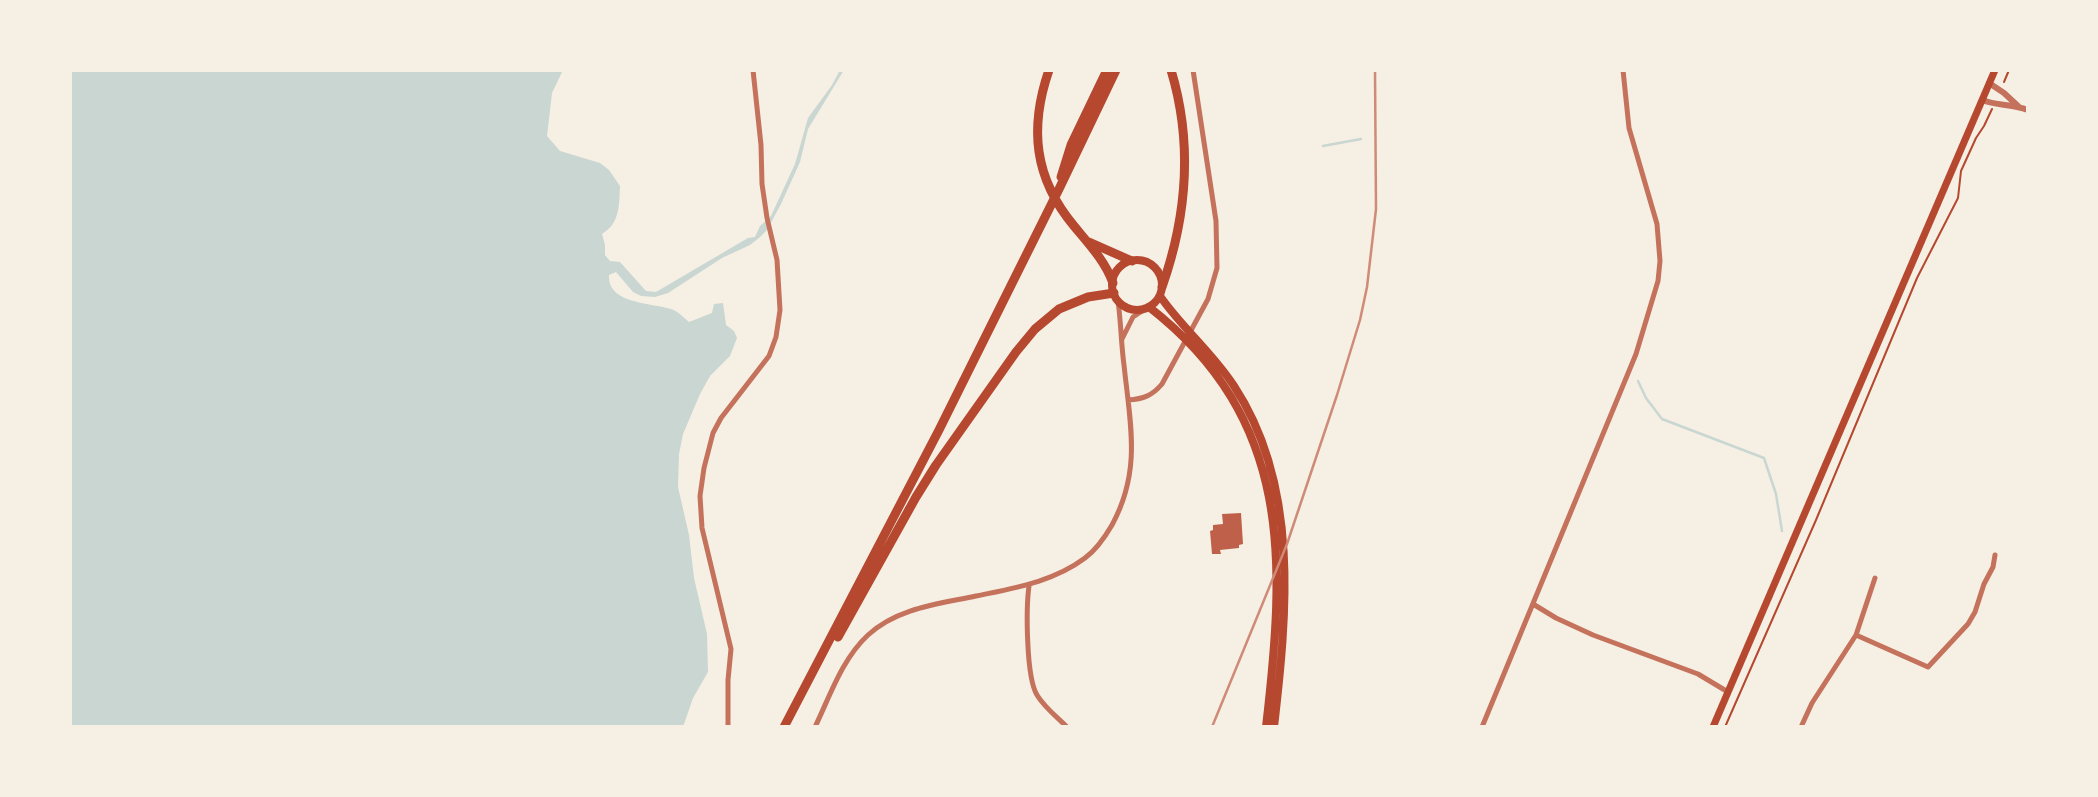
<!DOCTYPE html>
<style>
body{margin:0}
#map{position:relative;width:2098px;height:797px;overflow:hidden;background:#f6efe4;font-family:"Fira Sans Condensed",sans-serif}
canvas{display:block}
.frame{position:absolute;inset:0;border:72px solid #f6efe4;pointer-events:none}
</style>
<div id="map">
<canvas width="2098" height="797"></canvas>
<div class="frame"></div>
</div>
<script>
const context = document.querySelector('canvas').getContext('2d');
context.lineJoin = 'round';
function fillPath(path, color) {
  context.fillStyle = color;
  context.fill(path, 'evenodd');
}
function stroke(path, color, width, dash) {
  context.strokeStyle = color;
  context.lineWidth = width;
  context.lineCap = dash ? 'butt' : 'round';
  context.setLineDash(dash || []);
  context.stroke(path);
}
fillPath(new Path2D(`
 M70,70H563L552,93L547,136L560,151L600,163L609,170L620,186C619,206 620,223 602,234L605,245V255L610,261L620,262L646,291L656,292L748,238L755,237L760,226L771,216L795,164L808,118L832,85L840,70H844L808,129L800,162L781,204L767,230L760,237L750,245L722,258L668,293L655,297L641,296L633,292L616,272L609,275C607,304 652,303 671,309C678,311 683,317 689,322L712,313L714,304L723,303L726,325L734,331L737,338L730,356L710,376L700,394L683,434L679,454L678,487L689,535L694,578L707,634L708,672L693,698L683,727H70Z`), '#c9d6d2');
stroke(new Path2D(`
 M1323,146L1361,139
 M1638,381L1646,398L1662,419L1764,458L1776,494L1782,531`), '#c9d6d2', 2.5);
fillPath(new Path2D(`
 M1241,513L1243,544L1239,545V548L1220,550L1221,554H1212L1210,531L1213,530V525L1223,524L1222,514Z`), '#bf614a');
stroke(new Path2D(`
 M2004,82L2009,70
 M1725,727L1816,520L1917,278L1958,198L1961,171L1976,138L1984,126L1992,109`), '#b5482f', 2);
stroke(new Path2D(`
 M1122,339L1133,317L1145,309
 M1128,400C1143,399 1152,396 1162,384L1208,299L1217,268L1216,221L1193,70
 M1029,586C1026,608 1026,677 1037,695C1044,707 1057,717 1067,727
 M1533,604L1556,618L1593,635L1698,674L1728,692
 M1856,635L1928,667L1968,624L1975,612L1984,584L1993,567L1995,555
 M728,727V680L731,649L702,528L700,496L704,468L713,433L721,418L769,356L776,337L780,310L777,260L767,218L762,184L761,145L753,70
 M815,727C830,696 842,659 868,635C897,608 938,604 976,596C1014,588 1053,582 1085,558C1096,550 1105,537 1112,525C1142,470 1130,423 1124,365C1121,343 1121,322 1118,301
 M1482,727L1636,354L1658,281L1660,261L1657,224L1629,128L1623,70
 M1801,727L1812,703L1856,635L1875,578`), '#c5725c', 5);
stroke(new Path2D(`
 M1989,83L2004,93L2018,106
 M1982,100C1997,106 2013,104 2028,110`), '#c5725c', 6);
stroke(new Path2D(`
 M1713,727L1995,70`), '#b5482f', 7);
stroke(new Path2D(`
 M1112 285a25 25 0 1 1 50 0a25 25 0 1 1-50 0Z
 M1160,296C1182,328 1213,353 1234,386C1300,486 1287,614 1274,727
 M1149,307C1294,420 1285,562 1266,727`), '#b5482f', 8);
stroke(new Path2D(`
 M1049,70C1029,128 1034,178 1074,226C1089,244 1105,261 1113,283
 M1061,177L1071,145L1107,70
 M1089,242L1132,261
 M1162,287C1187,216 1193,143 1171,70
 M838,637L916,497L936,465L1016,352L1035,329L1059,309L1088,297L1114,293
 M784,727L939,430L1060,187L1116,70`), '#b5482f', 9);
stroke(new Path2D(`
 M1212,727L1287,544L1337,395L1360,320L1367,287L1376,209L1375,70`), '#cf8b77', 2.5);
</script>
